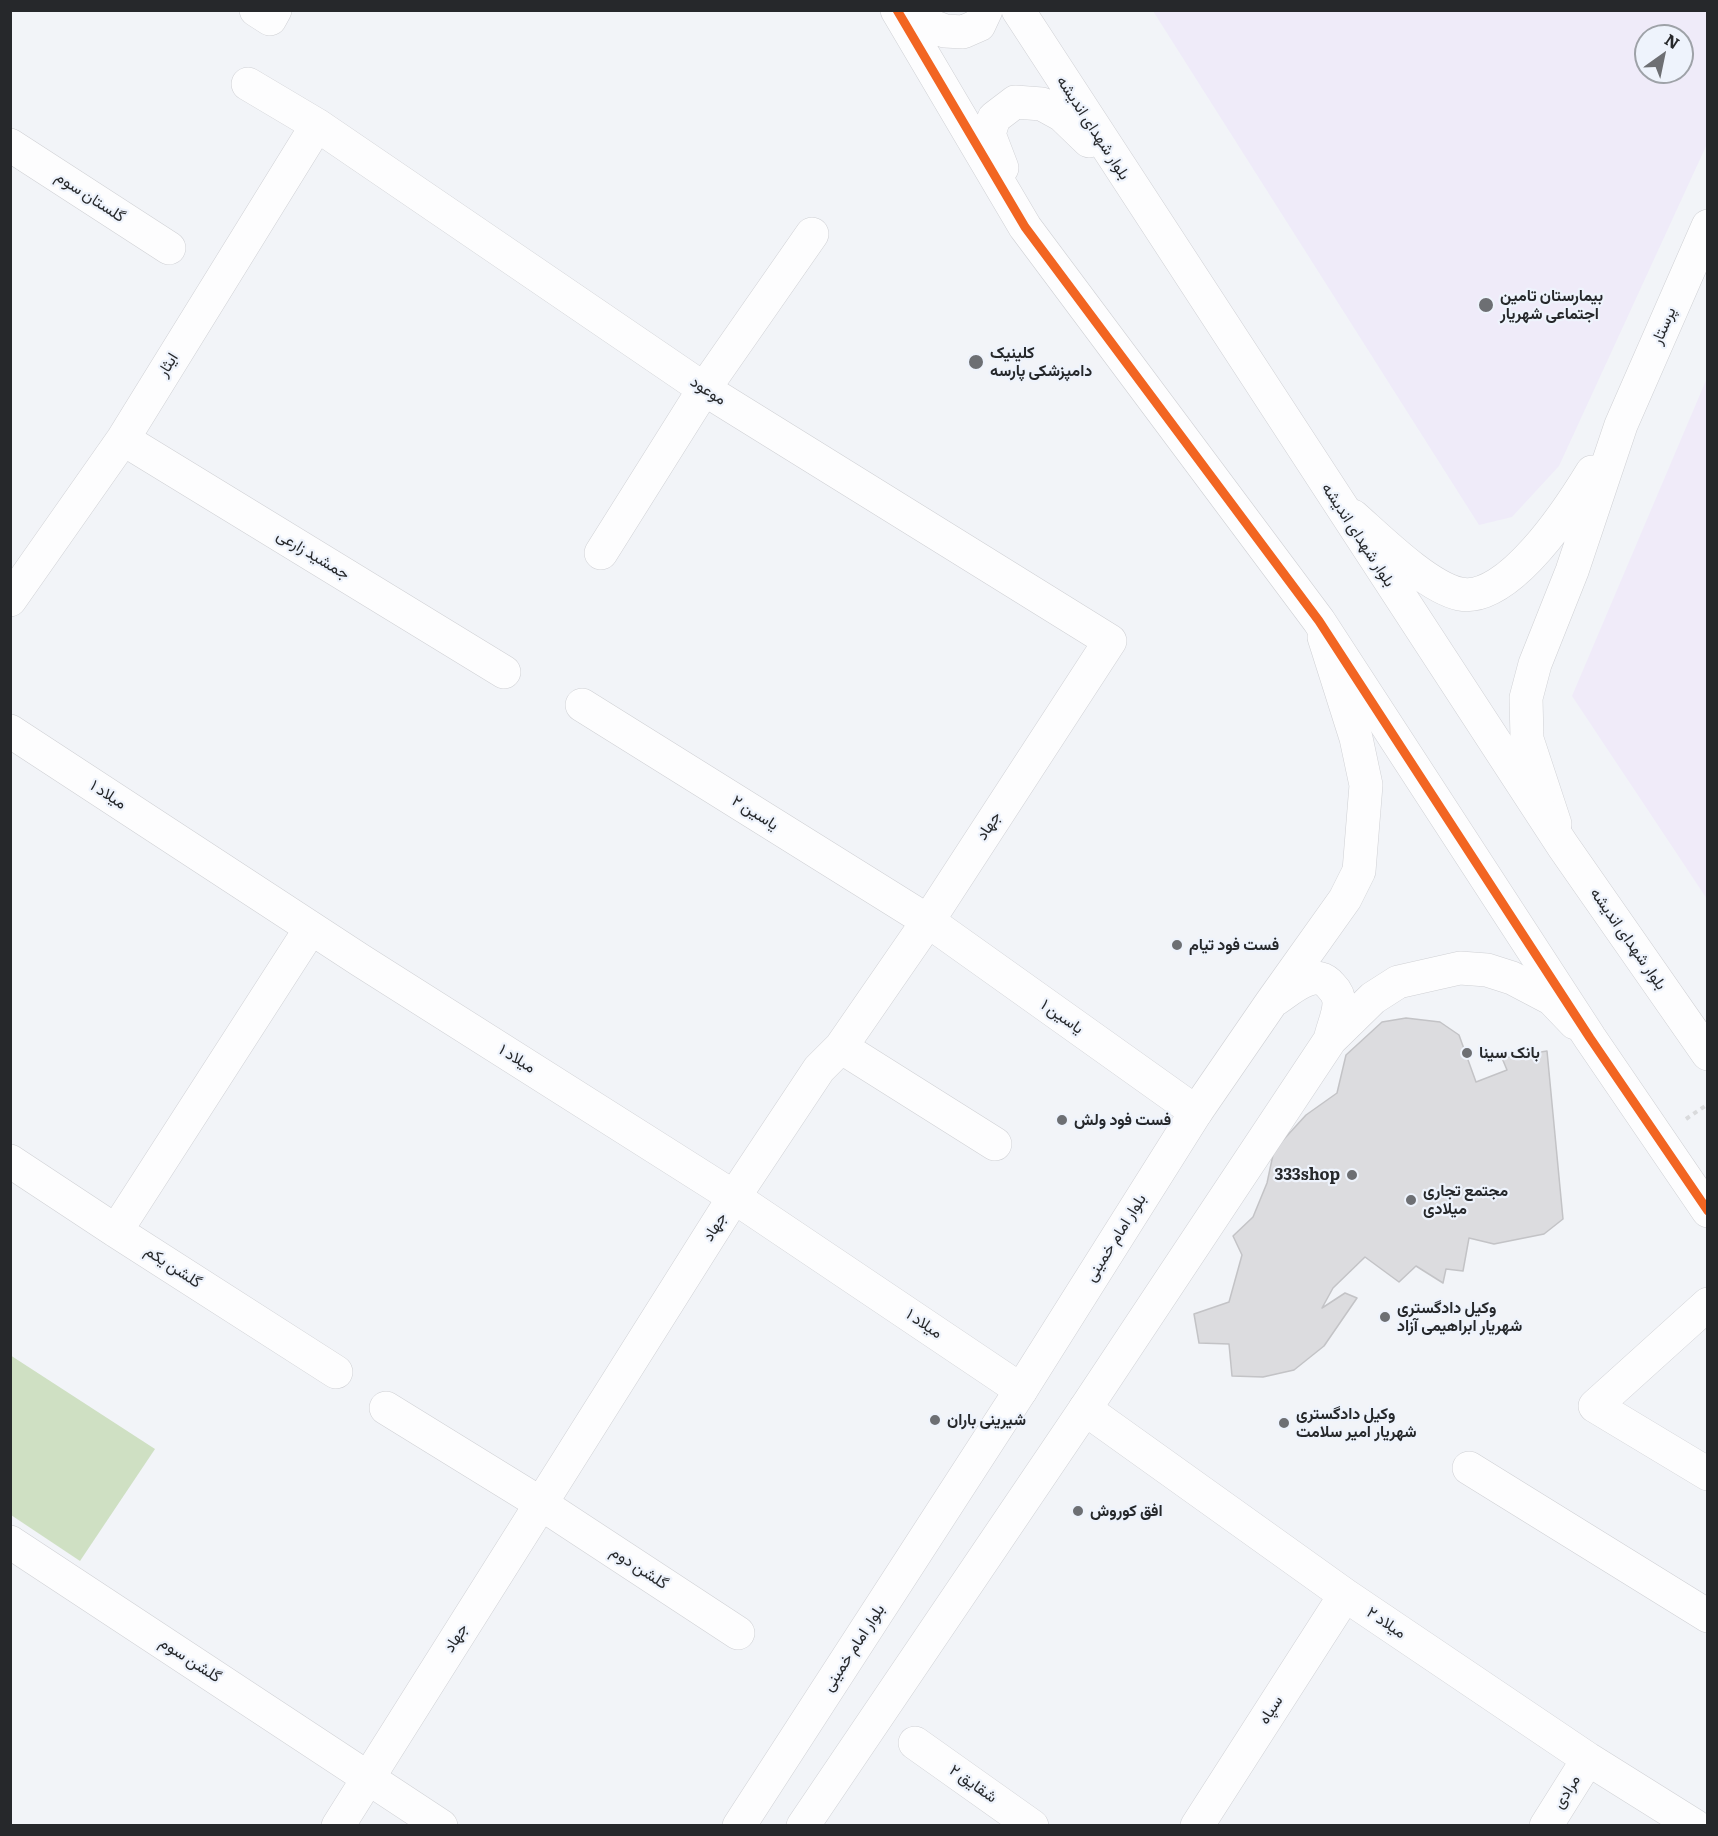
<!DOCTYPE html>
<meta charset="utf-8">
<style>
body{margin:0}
#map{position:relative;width:1718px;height:1836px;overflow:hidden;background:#f2f4f8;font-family:Literata,serif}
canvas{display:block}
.frame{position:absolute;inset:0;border:12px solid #26282b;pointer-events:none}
.north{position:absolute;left:1634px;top:24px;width:60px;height:60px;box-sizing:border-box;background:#eef3fc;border:2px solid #9ea2a8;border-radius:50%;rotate:33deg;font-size:16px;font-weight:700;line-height:24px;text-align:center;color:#26282b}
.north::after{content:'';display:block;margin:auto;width:21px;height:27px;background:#6d6f73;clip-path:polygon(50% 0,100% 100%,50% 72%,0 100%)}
</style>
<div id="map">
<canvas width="1718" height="1836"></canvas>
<div class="frame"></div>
<div class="north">N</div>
</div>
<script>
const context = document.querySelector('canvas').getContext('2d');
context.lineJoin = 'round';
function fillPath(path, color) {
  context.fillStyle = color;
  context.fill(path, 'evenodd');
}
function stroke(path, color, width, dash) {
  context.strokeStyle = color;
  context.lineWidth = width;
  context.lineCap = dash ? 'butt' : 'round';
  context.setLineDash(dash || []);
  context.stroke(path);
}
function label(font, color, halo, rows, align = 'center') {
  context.font = font + ' Literata,Vazirmatn,serif';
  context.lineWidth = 4.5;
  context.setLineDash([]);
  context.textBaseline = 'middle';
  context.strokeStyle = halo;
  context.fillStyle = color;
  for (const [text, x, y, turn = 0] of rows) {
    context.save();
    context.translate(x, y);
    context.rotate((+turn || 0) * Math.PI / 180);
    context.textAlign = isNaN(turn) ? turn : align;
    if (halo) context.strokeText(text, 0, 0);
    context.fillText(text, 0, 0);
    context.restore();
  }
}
fillPath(new Path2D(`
 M1707,378V899L1572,696Z`), '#f0ebf9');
fillPath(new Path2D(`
 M1153,11H1707V144L1559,466L1512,517L1479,525ZM1646,36H1682V72H1646Z`), '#efebf9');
fillPath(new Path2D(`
 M10,1355L155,1449L80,1561L11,1515Z`), '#cfe0c3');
const building = new Path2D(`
 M1406,1018L1440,1022L1459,1035L1476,1082L1507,1070L1502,1058L1547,1051L1563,1219L1544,1234L1494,1244L1469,1238L1463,1271L1446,1269L1443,1283L1416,1266L1399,1282L1365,1257L1333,1288L1322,1308L1345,1293L1357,1298L1324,1346L1294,1370L1263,1377L1232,1376L1229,1344L1199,1343L1194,1314L1229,1302L1242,1255L1233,1236L1253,1217L1267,1183L1274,1150L1306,1115L1337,1093L1346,1055L1382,1022Z`);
fillPath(building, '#dcdcdf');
stroke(building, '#c3c3c6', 1.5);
const street = new Path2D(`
 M256,10L270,19L275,10
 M248,84L317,125L704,389L1110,641L928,921L841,1047L819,1069L734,1197L338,1826
 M10,145L169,248
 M123,439L504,672
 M601,553L704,389L812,234
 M10,600L123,439L317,125
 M582,705L928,921L1196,1112
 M10,731L360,960L734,1197L1021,1390
 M841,1047L995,1144
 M10,1161L116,1231L336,1372
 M116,1231L311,928
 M1708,1304L1595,1406L1708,1474
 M386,1408L540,1503L738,1633
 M1085,1409L1345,1595L1588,1759L1695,1826
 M1469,1468L1708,1616
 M10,1542L441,1826
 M915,1743L1032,1826
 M1197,1826L1345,1595
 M1546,1826L1588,1759`);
const secondary = new Path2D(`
 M1353,516C1379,539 1427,587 1460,594C1508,604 1570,508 1592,472
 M1555,824L1527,739L1526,698L1535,664L1572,571L1621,425L1708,226
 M1276,999C1291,989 1315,966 1331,986C1335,990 1339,996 1339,1003C1339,1015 1332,1029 1330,1040
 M739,1826L1021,1390L1196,1112L1271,1003L1345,899L1359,871L1366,785L1356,738L1324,637
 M803,1826L1085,1409L1330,1040L1373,998L1398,982L1460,968L1487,970L1512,978L1552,999L1575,1023`);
const primary = new Path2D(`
 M897,10L1025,227L1319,621L1590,1038L1708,1211
 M913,10L924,23L945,31L963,32L979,25L986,10
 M1018,10L1563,846L1708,1054
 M1002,168L989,134L994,118L1015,102L1042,104L1062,115L1089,141`);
stroke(street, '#cfd0d4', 34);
stroke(secondary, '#cfd0d4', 34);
stroke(primary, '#cfd0d4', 34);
stroke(new Path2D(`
 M1686,1119L1708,1104`), '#d9dadc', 4, [4.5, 4.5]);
stroke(street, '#fdfdfe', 33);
stroke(secondary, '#fdfdfe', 33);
stroke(primary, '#fdfdfe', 33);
stroke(new Path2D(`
 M897,10L1025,227L1319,621L1590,1038L1708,1211`), '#f26522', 9);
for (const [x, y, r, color] of [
 [1486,305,8,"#6d6f73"],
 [976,362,8,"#6d6f73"],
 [1177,945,6,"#6d6f73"],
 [1467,1053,6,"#6d6f73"],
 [1062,1120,6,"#6d6f73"],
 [1352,1175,6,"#6d6f73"],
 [1411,1200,6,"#6d6f73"],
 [1385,1317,6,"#6d6f73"],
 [935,1420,6,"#6d6f73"],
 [1284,1423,6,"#6d6f73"],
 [1078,1511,6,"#6d6f73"]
]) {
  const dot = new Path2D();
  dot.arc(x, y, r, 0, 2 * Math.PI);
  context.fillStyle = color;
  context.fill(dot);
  stroke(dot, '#eef3fc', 2);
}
label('16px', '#26282b', '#eef3fc', [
 ["بلوار شهدای اندیشه",1093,128,57],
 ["گلستان سوم",90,197,33],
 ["پرستار",1664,326,-67],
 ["ایثار",168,365,-58],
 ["موعود",708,391,33],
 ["بلوار شهدای اندیشه",1358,535,57],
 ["جمشید زارعی",313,555,31],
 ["میلاد ۱",108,795,33],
 ["یاسین ۲",755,813,32],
 ["جهاد",989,826,-57],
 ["بلوار شهدای اندیشه",1628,939,55],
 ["یاسین ۱",1062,1017,35],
 ["میلاد ۱",517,1059,32],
 ["جهاد",715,1227,-58],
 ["بلوار امام خمینی",1116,1238,-58],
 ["گلشن یکم",173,1267,33],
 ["میلاد ۱",924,1324,34],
 ["گلشن دوم",639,1568,33],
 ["میلاد ۲",1386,1623,34],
 ["جهاد",456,1638,-58],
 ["بلوار امام خمینی",854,1648,-57],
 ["گلشن سوم",190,1660,33],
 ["سپاه",1271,1710,-57],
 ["شقایق ۲",973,1784,35],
 ["مرادی",1567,1792,-58]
]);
label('bold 16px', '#26282b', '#eef3fc', [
 ["بیمارستان تامین",1500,296],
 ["اجتماعی شهریار",1500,314],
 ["کلینیک",990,353],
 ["دامپزشکی پارسه",990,371],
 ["فست فود تیام",1189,945],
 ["بانک سینا",1479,1053],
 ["فست فود ولش",1074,1120],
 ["333shop",1340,1175,"right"],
 ["مجتمع تجاری",1423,1191],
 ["میلادی",1423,1209],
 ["وکیل دادگستری",1397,1308],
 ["شهریار ابراهیمی آزاد",1397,1326],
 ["وکیل دادگستری",1296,1414],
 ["شهریار امیر سلامت",1296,1432],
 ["شیرینی باران",947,1420],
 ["افق کوروش",1090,1511]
], 'left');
</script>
